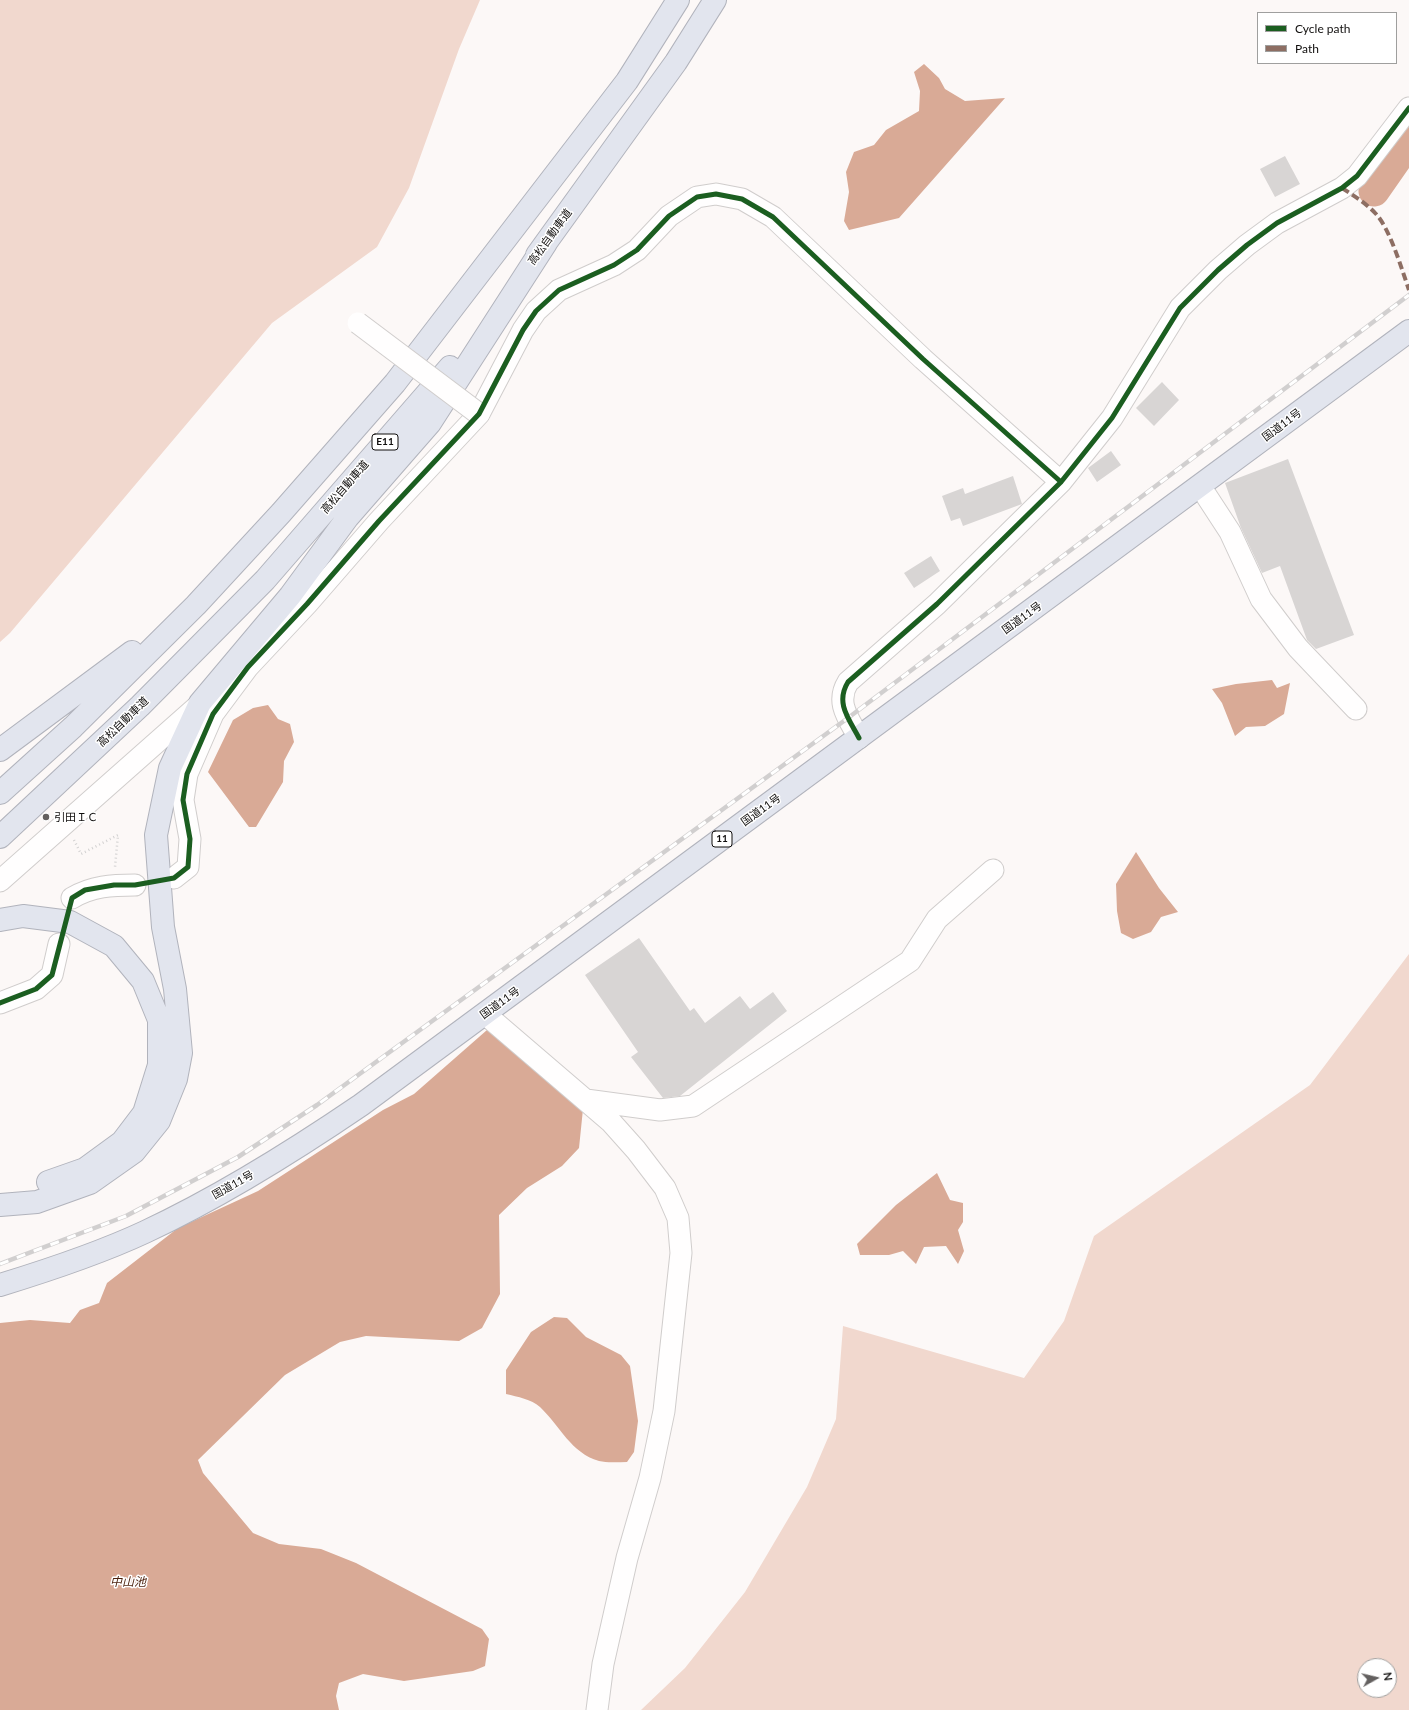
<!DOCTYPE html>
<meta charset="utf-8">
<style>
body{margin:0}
#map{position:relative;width:1409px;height:1710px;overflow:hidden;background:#fcf8f7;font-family:Lato,sans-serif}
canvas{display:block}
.legend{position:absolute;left:1257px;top:12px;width:140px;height:52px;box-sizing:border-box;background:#fff;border:1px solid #9f9f9e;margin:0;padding:5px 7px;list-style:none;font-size:12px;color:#100e0d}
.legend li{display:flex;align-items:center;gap:8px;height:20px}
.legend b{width:20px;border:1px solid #9f9f9e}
.north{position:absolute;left:1357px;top:1658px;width:40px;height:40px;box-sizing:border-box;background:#fff;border:1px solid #9f9f9e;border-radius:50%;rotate:82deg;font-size:11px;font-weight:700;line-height:16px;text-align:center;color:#100e0d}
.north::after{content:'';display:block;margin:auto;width:14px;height:18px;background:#63605f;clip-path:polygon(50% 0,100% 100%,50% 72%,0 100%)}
</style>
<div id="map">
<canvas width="1409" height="1710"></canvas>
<ul class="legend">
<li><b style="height:5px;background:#1b5e20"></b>Cycle path</li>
<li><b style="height:5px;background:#8d6e63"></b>Path</li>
</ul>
<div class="north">N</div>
</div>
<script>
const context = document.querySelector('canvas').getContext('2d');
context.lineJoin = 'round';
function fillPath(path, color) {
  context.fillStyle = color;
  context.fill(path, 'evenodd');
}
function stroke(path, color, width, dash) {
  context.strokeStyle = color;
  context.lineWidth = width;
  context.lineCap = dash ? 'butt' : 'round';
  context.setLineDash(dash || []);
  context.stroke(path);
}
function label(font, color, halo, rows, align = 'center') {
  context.font = font + ' Lato,"Noto Sans JP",sans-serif';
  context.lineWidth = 3;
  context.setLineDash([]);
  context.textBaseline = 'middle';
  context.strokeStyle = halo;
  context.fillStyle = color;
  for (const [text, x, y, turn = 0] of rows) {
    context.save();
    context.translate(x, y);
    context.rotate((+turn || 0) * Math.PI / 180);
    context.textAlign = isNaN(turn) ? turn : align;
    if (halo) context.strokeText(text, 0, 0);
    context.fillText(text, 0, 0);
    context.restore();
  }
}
fillPath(new Path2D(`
 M0,0H480L459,49L409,188L377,247L272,323L10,633L0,642Z
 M1409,954V1710H641L685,1668L745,1592L807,1487L836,1419L843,1326L1024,1378L1064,1321L1094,1236L1310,1085ZM1365,1666H1389V1690H1365Z`), '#f1d8ce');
fillPath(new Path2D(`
 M924,64L939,78L945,89L965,101L1005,98L899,218L849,230L844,221L849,192L846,172L854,152L874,145L886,130L919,111L920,91L914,72Z
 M1272,680L1277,688L1290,683L1284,714L1265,726L1246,727L1235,736L1222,703L1212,689L1236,684Z
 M268,705L278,719L290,724L294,742L284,761L283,782L256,827H249L208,772L233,720L253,708Z
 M1136,852L1159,888L1178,912L1161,917L1151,932L1133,939L1121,933L1117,911L1116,884Z
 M487,1030L583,1109L579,1148L562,1166L527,1188L499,1215L500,1294L482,1328L459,1341L366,1336L340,1342L285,1375L198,1460L203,1473L253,1533L279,1544L321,1549L356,1563L482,1629L489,1639L485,1666L473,1671L404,1681L363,1674L339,1683L336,1696L339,1710H0V1323L30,1320L70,1323L80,1310L99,1303L107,1283L178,1228L258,1191L383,1110L414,1094Z
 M937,1173L950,1200L963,1203V1222L958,1230L964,1251L958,1264L946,1246L924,1247L916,1264L903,1251L889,1255H860L857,1244L896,1205Z
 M554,1317L567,1318L586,1337L621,1355L630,1366L638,1421L634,1452L627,1462C618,1462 607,1463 599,1461C571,1453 560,1426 540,1407C531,1399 518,1397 506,1394V1370L531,1332Z`), '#d9aa96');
stroke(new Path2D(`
 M1374,191L1409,141`), '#d9aa96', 31);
fillPath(new Path2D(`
 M1285,156L1300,184L1275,197L1260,169Z
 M1162,382L1179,400L1154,426L1136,408Z
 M1111,451L1121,465L1097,482L1088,468Z
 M1288,459L1354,635L1316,649L1307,640L1280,566L1262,573L1241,528L1225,483Z
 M1013,476L1022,504L963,526L960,518L951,521L942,496L963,488L965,494Z
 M931,556L940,571L914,588L904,573Z
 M639,938L690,1011L694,1008L705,1023L740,996L750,1009L773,992L787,1011L680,1096L663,1098L631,1057L638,1052L585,975Z`), '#d8d5d4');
const minor = new Path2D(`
 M1200,486L1230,532L1261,599L1298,648L1356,709
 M859,738C849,719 835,703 848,682L937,604L1061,482L1112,418L1180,308L1218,270L1247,245L1277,223L1342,188L1357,176L1409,108
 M174,878L188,867L190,839L183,800L187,774L213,714L248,667L307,604L379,521L479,414L523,330L536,311L559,290L614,265L637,250L669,216L697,197L716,194L742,199L773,217L923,359L1061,482
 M0,881L200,704
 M72,898C92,886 112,885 135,885
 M0,1003L36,989L52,975L59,944
 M485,1014L611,1122L636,1150L665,1188L678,1218L681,1253L664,1411L650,1478L627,1558L603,1664L597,1710
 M586,1100L660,1110L693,1106L910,961L937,919L993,870`);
const highway = new Path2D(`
 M537,255L676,62L715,0
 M0,750L132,652
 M0,793L73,727L196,605L281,513L395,383L627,81L678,0
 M0,837L140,706L265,580L450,367
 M0,920L23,916L70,922L114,946L143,981L159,1020V1065L144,1113L122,1142L85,1169L48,1182
 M0,1205L37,1202L90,1183L134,1152L159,1121L176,1079L181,1053L175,989L163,927L156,835L170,768L200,703L290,596L348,517L430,423L546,243
 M0,1285C49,1270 98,1254 145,1232C220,1197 292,1152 361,1105L1409,331`);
stroke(minor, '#d0cdcc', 23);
stroke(highway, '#b1b3bc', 24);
stroke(new Path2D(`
 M74,840L81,854L118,835L115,867`), '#d2d1d1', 2.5, [1, 3]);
stroke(minor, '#fffefe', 21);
stroke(highway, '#e2e5ee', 22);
const rail = new Path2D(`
 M0,1264L126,1216L238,1157L317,1105L848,718L1409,295`);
stroke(rail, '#d1cfcf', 4.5);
stroke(rail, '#fff', 3, [9]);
const minorBridge = new Path2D(`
 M358,323L479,414`);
stroke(minorBridge, '#d0cdcc', 23, []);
stroke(minorBridge, '#fffefe', 21);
stroke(new Path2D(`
 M1342,188C1354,196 1366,203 1376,214C1390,229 1402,270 1409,290`), '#8d6e63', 4, [8, 4]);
stroke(new Path2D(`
 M859,738C849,719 835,703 848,682L937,604L1061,482L1112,418L1180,308L1218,270L1247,245L1277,223L1342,188L1357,176L1409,108
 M0,1003L36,989L52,975L72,898L85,890L114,885H135L174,878L188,867L190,839L183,800L187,774L213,714L248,667L307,604L379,521L479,414L523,330L536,311L559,290L614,265L637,250L669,216L697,197L716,194L742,199L773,217L923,359L1061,482`), '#1b5e20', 5);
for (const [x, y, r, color] of [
 [46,817,4,"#63605f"]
]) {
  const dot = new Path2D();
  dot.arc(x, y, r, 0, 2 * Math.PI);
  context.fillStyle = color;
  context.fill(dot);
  stroke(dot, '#fff', 1.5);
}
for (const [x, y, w] of [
 [385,442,26],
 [722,839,20]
]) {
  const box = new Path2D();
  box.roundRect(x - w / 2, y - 8, w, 16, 3);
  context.fillStyle = '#fff';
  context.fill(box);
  stroke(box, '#100e0d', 1);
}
label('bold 10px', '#100e0d', null, [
 ["E11",385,442],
 ["11",722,839]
]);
label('11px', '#100e0d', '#fff', [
 ["高松自動車道",550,237,-54],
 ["国道11号",1282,425,-37],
 ["高松自動車道",345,487,-49],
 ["国道11号",1022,618,-36],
 ["高松自動車道",123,722,-44],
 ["国道11号",761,810,-36],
 ["国道11号",500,1003,-36],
 ["国道11号",233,1185,-29]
]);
label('11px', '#100e0d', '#fff', [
 ["引田ＩＣ",54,817]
], 'left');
label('italic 12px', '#4a1f0b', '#fff', [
 ["中山池",128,1582]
]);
</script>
